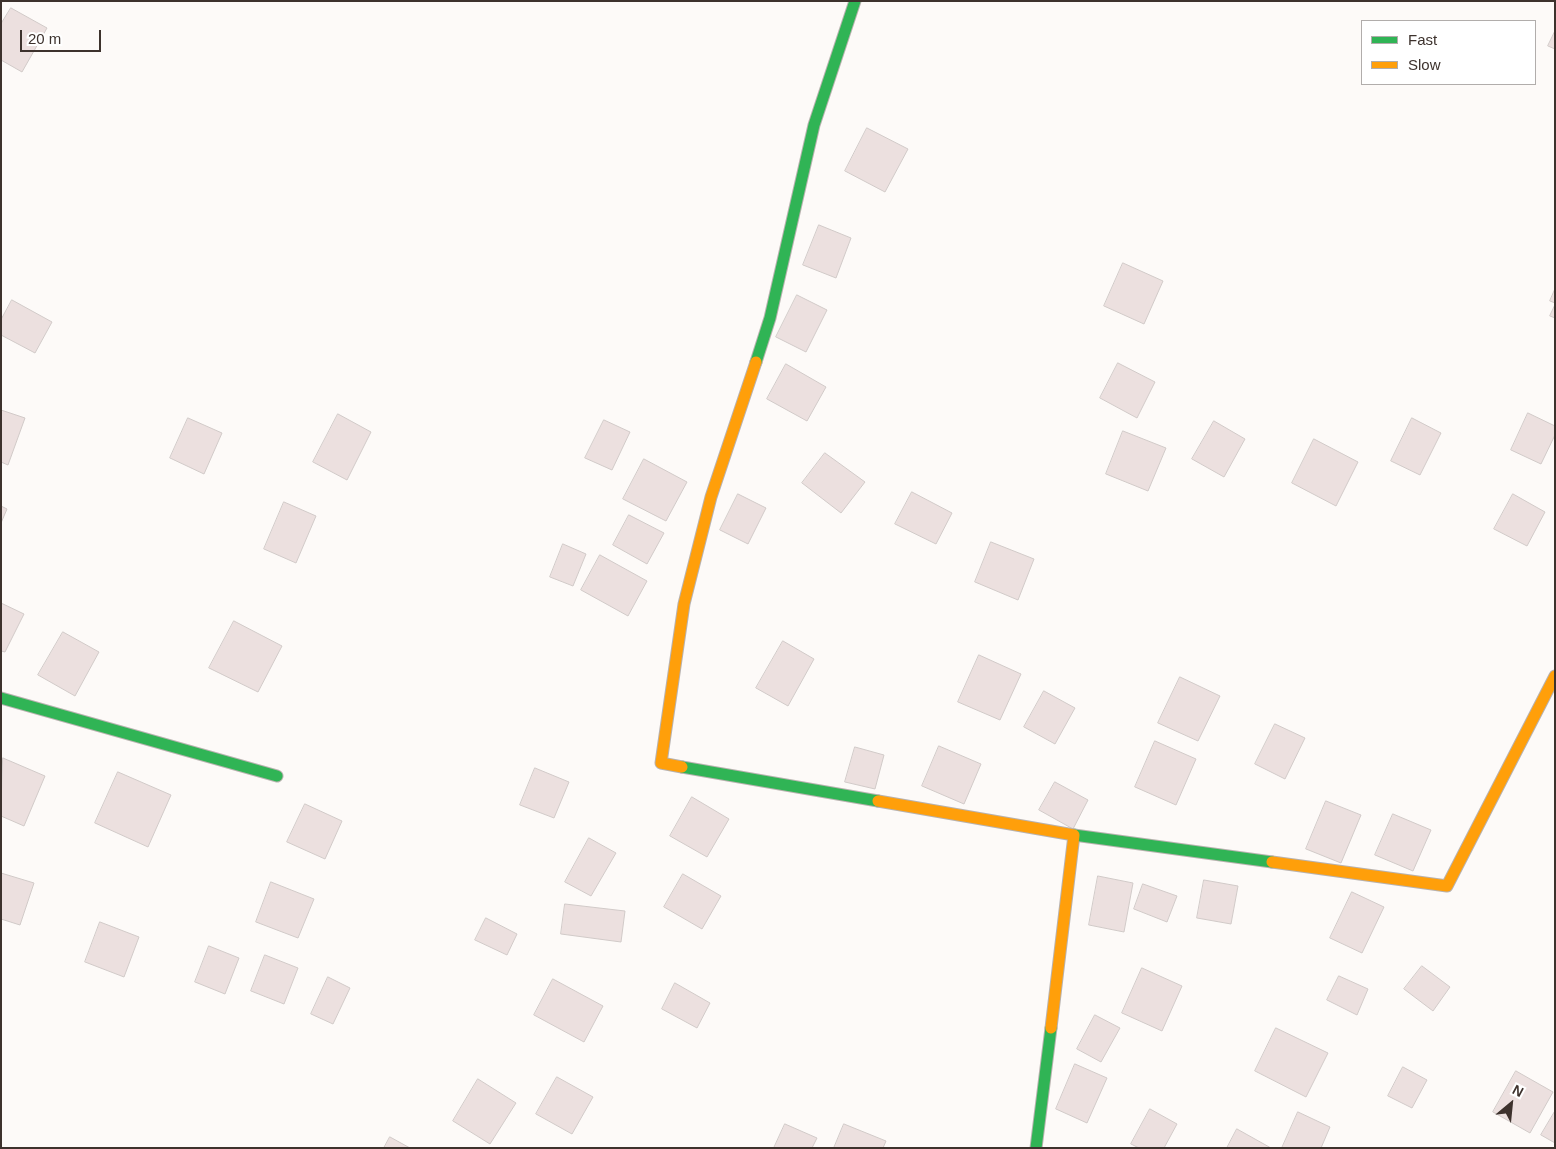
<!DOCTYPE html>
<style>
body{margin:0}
#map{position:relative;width:1556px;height:1149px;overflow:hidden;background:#fdfaf8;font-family:Helvetica,sans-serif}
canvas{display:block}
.frame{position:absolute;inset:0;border:2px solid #3d322d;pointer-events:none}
.legend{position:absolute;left:1361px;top:20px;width:175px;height:65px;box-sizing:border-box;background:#fff;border:1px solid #b1adab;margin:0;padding:6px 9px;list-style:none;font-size:15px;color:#3d322d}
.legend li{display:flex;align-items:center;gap:10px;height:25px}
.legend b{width:25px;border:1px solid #b1adab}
.north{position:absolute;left:1486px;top:1079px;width:50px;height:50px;-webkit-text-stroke:4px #fff;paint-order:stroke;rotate:28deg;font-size:14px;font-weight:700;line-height:20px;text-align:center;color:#3d322d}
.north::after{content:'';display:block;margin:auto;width:18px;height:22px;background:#3d322d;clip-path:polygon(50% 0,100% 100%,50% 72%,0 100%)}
.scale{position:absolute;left:20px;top:30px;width:81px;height:22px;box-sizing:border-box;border:2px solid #3d322d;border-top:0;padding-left:6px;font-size:15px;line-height:18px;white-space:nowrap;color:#3d322d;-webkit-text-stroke:4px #fff;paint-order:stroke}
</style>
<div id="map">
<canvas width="1556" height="1149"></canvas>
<div class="frame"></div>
<ul class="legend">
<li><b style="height:6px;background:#30b455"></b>Fast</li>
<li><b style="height:6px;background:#ff9f0a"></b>Slow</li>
</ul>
<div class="north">N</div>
<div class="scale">20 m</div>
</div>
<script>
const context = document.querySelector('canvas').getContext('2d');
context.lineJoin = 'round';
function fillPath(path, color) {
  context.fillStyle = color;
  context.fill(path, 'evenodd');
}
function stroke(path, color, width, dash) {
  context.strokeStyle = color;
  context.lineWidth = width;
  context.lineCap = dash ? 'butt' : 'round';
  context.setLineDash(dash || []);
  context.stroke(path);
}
const building = new Path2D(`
 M11,8L47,28L22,72L1,60V24Z
 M1555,31V49L1548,46Z
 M867,128L908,149L885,192L845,171Z
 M819,225L851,238L836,278L803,265Z
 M1123,263L1163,281L1144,324L1104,306Z
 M1555,289V303L1550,301Z
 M797,295L827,310L806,352L776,337Z
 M12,300L52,322L35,353L1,335V320Z
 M1555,305V318L1550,316Z
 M1118,363L1155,382L1137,418L1100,398Z
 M786,364L826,387L807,421L767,399Z
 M1,410L25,418L8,465L1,462Z
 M1528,413L1555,426V435L1541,464L1511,450Z
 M338,414L371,432L347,480L313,462Z
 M188,418L222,433L204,474L170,458Z
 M1412,418L1441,433L1420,475L1391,461Z
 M604,420L630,432L612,470L585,458Z
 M1214,421L1245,439L1224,477L1192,459Z
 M1123,431L1166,448L1148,491L1106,474Z
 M1314,439L1358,462L1336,506L1292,483Z
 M825,453L865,482L841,513L802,483Z
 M644,459L687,482L666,521L623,499Z
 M912,492L952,513L936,544L895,524Z
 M738,494L766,508L748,544L720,530Z
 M1513,494L1545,512L1527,546L1494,529Z
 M284,502L316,516L296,563L264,549Z
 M1,506L7,509L1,523Z
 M629,515L664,533L647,564L613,545Z
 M991,542L1034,559L1018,600L975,582Z
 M563,544L586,554L573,586L550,577Z
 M600,555L647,581L628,616L581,590Z
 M1,603L24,614L5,652L1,651Z
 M234,621L282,646L258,692L209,668Z
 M63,632L99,652L75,696L38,675Z
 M783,641L814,659L788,706L756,688Z
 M979,655L1021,674L1000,720L958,702Z
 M1180,677L1220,696L1198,741L1158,723Z
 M1044,691L1075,708L1055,744L1024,727Z
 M1275,724L1305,738L1285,779L1255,764Z
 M1155,741L1196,759L1176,805L1135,787Z
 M939,746L981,764L964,804L922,786Z
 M855,747L884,755L875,789L845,782Z
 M3,758L45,776L24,826L1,816Z
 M535,768L569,782L554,818L520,805Z
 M118,772L171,795L148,847L95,823Z
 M1055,782L1088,800L1073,829L1039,810Z
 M692,797L729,819L707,857L670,836Z
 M1326,801L1361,815L1341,863L1306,849Z
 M305,804L342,821L325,859L287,842Z
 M1393,814L1431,830L1413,871L1375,855Z
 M589,838L616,853L591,896L565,882Z
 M1,873L34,883L20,925L1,919Z
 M683,874L721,896L702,929L664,907Z
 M1098,876L1133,883L1124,932L1089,925Z
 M1204,880L1238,886L1231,924L1197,918Z
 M271,882L314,899L298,938L256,922Z
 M1143,884L1177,896L1167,922L1134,909Z
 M1352,892L1384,907L1362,953L1330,938Z
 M565,904L625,911L621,942L561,934Z
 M486,918L517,934L507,955L475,940Z
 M100,922L139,937L124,977L85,962Z
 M209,946L239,958L225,994L195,982Z
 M265,955L298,968L284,1004L251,991Z
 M1422,966L1450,987L1433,1011L1404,989Z
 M1142,968L1182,986L1162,1031L1122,1013Z
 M1339,976L1368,989L1357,1015L1327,1000Z
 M328,977L350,988L333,1024L311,1014Z
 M553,979L603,1006L584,1042L534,1015Z
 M675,983L710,1003L697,1028L662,1009Z
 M1095,1015L1120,1028L1101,1062L1077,1049Z
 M1276,1028L1328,1053L1306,1097L1255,1071Z
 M1075,1064L1107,1078L1087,1123L1056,1109Z
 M1403,1067L1427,1080L1412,1108L1388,1096Z
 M1516,1071L1553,1092L1530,1133L1493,1112Z
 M557,1077L593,1097L572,1134L536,1114Z
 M478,1079L516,1103L490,1144L453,1121Z
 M1150,1109L1177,1124L1164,1148H1139L1131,1144Z
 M1555,1111V1143L1541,1135Z
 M1298,1112L1330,1127L1321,1148H1282Z
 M785,1124L817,1138L812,1148H774Z
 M844,1124L886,1141L883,1148H834Z
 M1237,1129L1271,1148H1227Z
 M390,1137L410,1148H384Z`);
fillPath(building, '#ece0df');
stroke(building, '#d1cac8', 1);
const fast = new Path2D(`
 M756,362L770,318L814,125L855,1
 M1,698L277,776
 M682,767L878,801
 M1074,835L1272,862
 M1036,1148L1051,1028`);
const slow = new Path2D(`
 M682,767L661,763L684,604L711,497L756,362
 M878,801L1074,835L1051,1028
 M1272,862L1447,886L1555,676`);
stroke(fast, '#b8b2af', 13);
stroke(slow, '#b8b2af', 13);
stroke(fast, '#30b455', 11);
stroke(slow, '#ff9f0a', 11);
</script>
